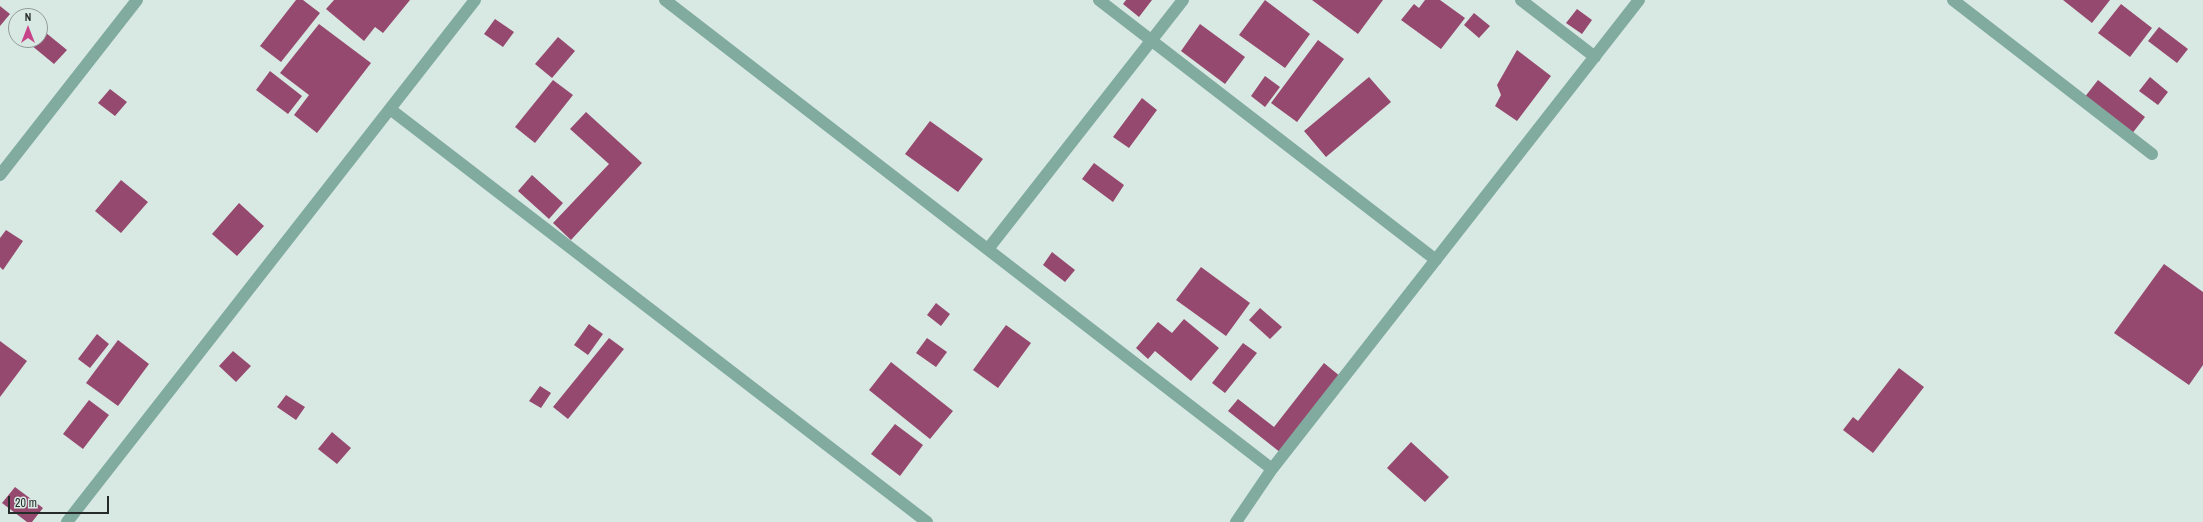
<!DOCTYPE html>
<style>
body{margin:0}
#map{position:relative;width:2203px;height:522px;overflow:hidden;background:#d8e8e3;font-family:"Archivo Narrow",sans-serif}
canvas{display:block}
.north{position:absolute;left:8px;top:8px;width:40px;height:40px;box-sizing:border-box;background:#d8e8e3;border:1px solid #909c99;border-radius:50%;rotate:0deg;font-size:11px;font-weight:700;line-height:16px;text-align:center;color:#252b29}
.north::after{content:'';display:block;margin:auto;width:14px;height:18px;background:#c84489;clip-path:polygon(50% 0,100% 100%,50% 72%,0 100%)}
.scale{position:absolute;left:8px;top:496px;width:101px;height:18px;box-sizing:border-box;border:2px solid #252b29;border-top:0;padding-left:5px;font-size:12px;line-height:14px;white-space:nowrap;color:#252b29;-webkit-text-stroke:3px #d8e8e3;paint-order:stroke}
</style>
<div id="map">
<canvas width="2203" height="522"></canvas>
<div class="north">N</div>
<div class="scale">20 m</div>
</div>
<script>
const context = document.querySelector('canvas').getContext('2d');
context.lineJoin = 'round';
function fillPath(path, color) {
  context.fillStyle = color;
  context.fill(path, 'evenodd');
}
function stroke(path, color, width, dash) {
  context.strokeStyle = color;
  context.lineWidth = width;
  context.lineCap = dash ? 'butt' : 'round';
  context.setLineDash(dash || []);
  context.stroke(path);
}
fillPath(new Path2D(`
 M296,0H303L320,13L281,62L260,46Z
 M334,0H410L383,33L375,27L364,41L326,9Z
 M1126,0H1152L1139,17L1123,4Z
 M1265,0L1310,34L1285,68L1239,35Z
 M1312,0H1383L1358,34Z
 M1425,0H1440L1465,18L1441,49L1401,20L1414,4L1419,8Z
 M2063,0H2110L2092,23Z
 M2121,4L2152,28L2130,57L2098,33Z
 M0,6L10,14L0,26Z
 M1577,9L1592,20L1582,34L1566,23Z
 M1474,13L1490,26L1479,38L1464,25Z
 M495,19L514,32L503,47L484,34Z
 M319,24L371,63L317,133L294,115L309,95L280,73Z
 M1200,24L1245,57L1225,84L1181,51Z
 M2159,27L2188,49L2177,63L2148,41Z
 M40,28L67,50L54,64L25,40H40Z
 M558,37L575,51L552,78L535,64Z
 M1318,40L1344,59L1297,122L1271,103Z
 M1517,50L1551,76L1517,121L1495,106L1501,95L1497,85Z
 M270,71L302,96L288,114L256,90Z
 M1265,76L1280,87L1265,107L1251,96Z
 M1369,77L1391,102L1326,157L1304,131Z
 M2150,77L2168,92L2158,105L2139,91Z
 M553,80L573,95L535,143L515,127Z
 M2098,80L2145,117L2131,135L2084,98Z
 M110,89L127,102L115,116L98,103Z
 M1142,98L1157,110L1129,148L1113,137Z
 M586,112L642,163L571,240L553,223L609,164L570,129Z
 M930,121L983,159L958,192L905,154Z
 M1094,163L1124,185L1113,202L1082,179Z
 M532,175L563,203L549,219L518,191Z
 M121,180L148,202L121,233L95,211Z
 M239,203L264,226L237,256L212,234Z
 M6,230L23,241L3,270L0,267V238Z
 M1052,252L1075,270L1065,282L1043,265Z
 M2164,264L2203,292V365L2189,385L2114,333Z
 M1201,267L1250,303L1226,336L1176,300Z
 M936,303L950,314L941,326L927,315Z
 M1260,308L1282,327L1270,339L1249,320Z
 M1184,319L1219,348L1191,381L1155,351L1148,359L1136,348L1158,322L1172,333Z
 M589,324L603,334L588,355L574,345Z
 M1006,325L1031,343L998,388L973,370Z
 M97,334L109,344L90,368L78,359Z
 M609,338L624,349L568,419L553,407Z
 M927,338L947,352L936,367L916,353Z
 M118,340L149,364L118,406L86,383Z
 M0,341L27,361L0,397Z
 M1243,343L1257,353L1225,393L1212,383Z
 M233,351L251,366L236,382L219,366Z
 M891,362L953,411L930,439L869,390Z
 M1324,363L1341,377L1281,453L1228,411L1238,399L1274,427Z
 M1899,368L1924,387L1873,453L1843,430L1853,417L1858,421Z
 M540,386L551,393L541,408L529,401Z
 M286,395L305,407L296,420L277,407Z
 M89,400L109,415L83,449L63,434Z
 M895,424L923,445L900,476L871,454Z
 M332,432L351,448L337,464L318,449Z
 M1411,442L1449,477L1425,502L1387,468Z
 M15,487L43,508L32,522H27L2,503Z`), '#96496e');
stroke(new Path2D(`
 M665,0L1272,469
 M1099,0L1436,260
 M1521,0L1595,57
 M1953,0L2152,154
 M390,109L927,522
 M0,175L137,0
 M988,249L1183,0
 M67,522L475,0
 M1236,522L1272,469L1639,0`), '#80ab9e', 12);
</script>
